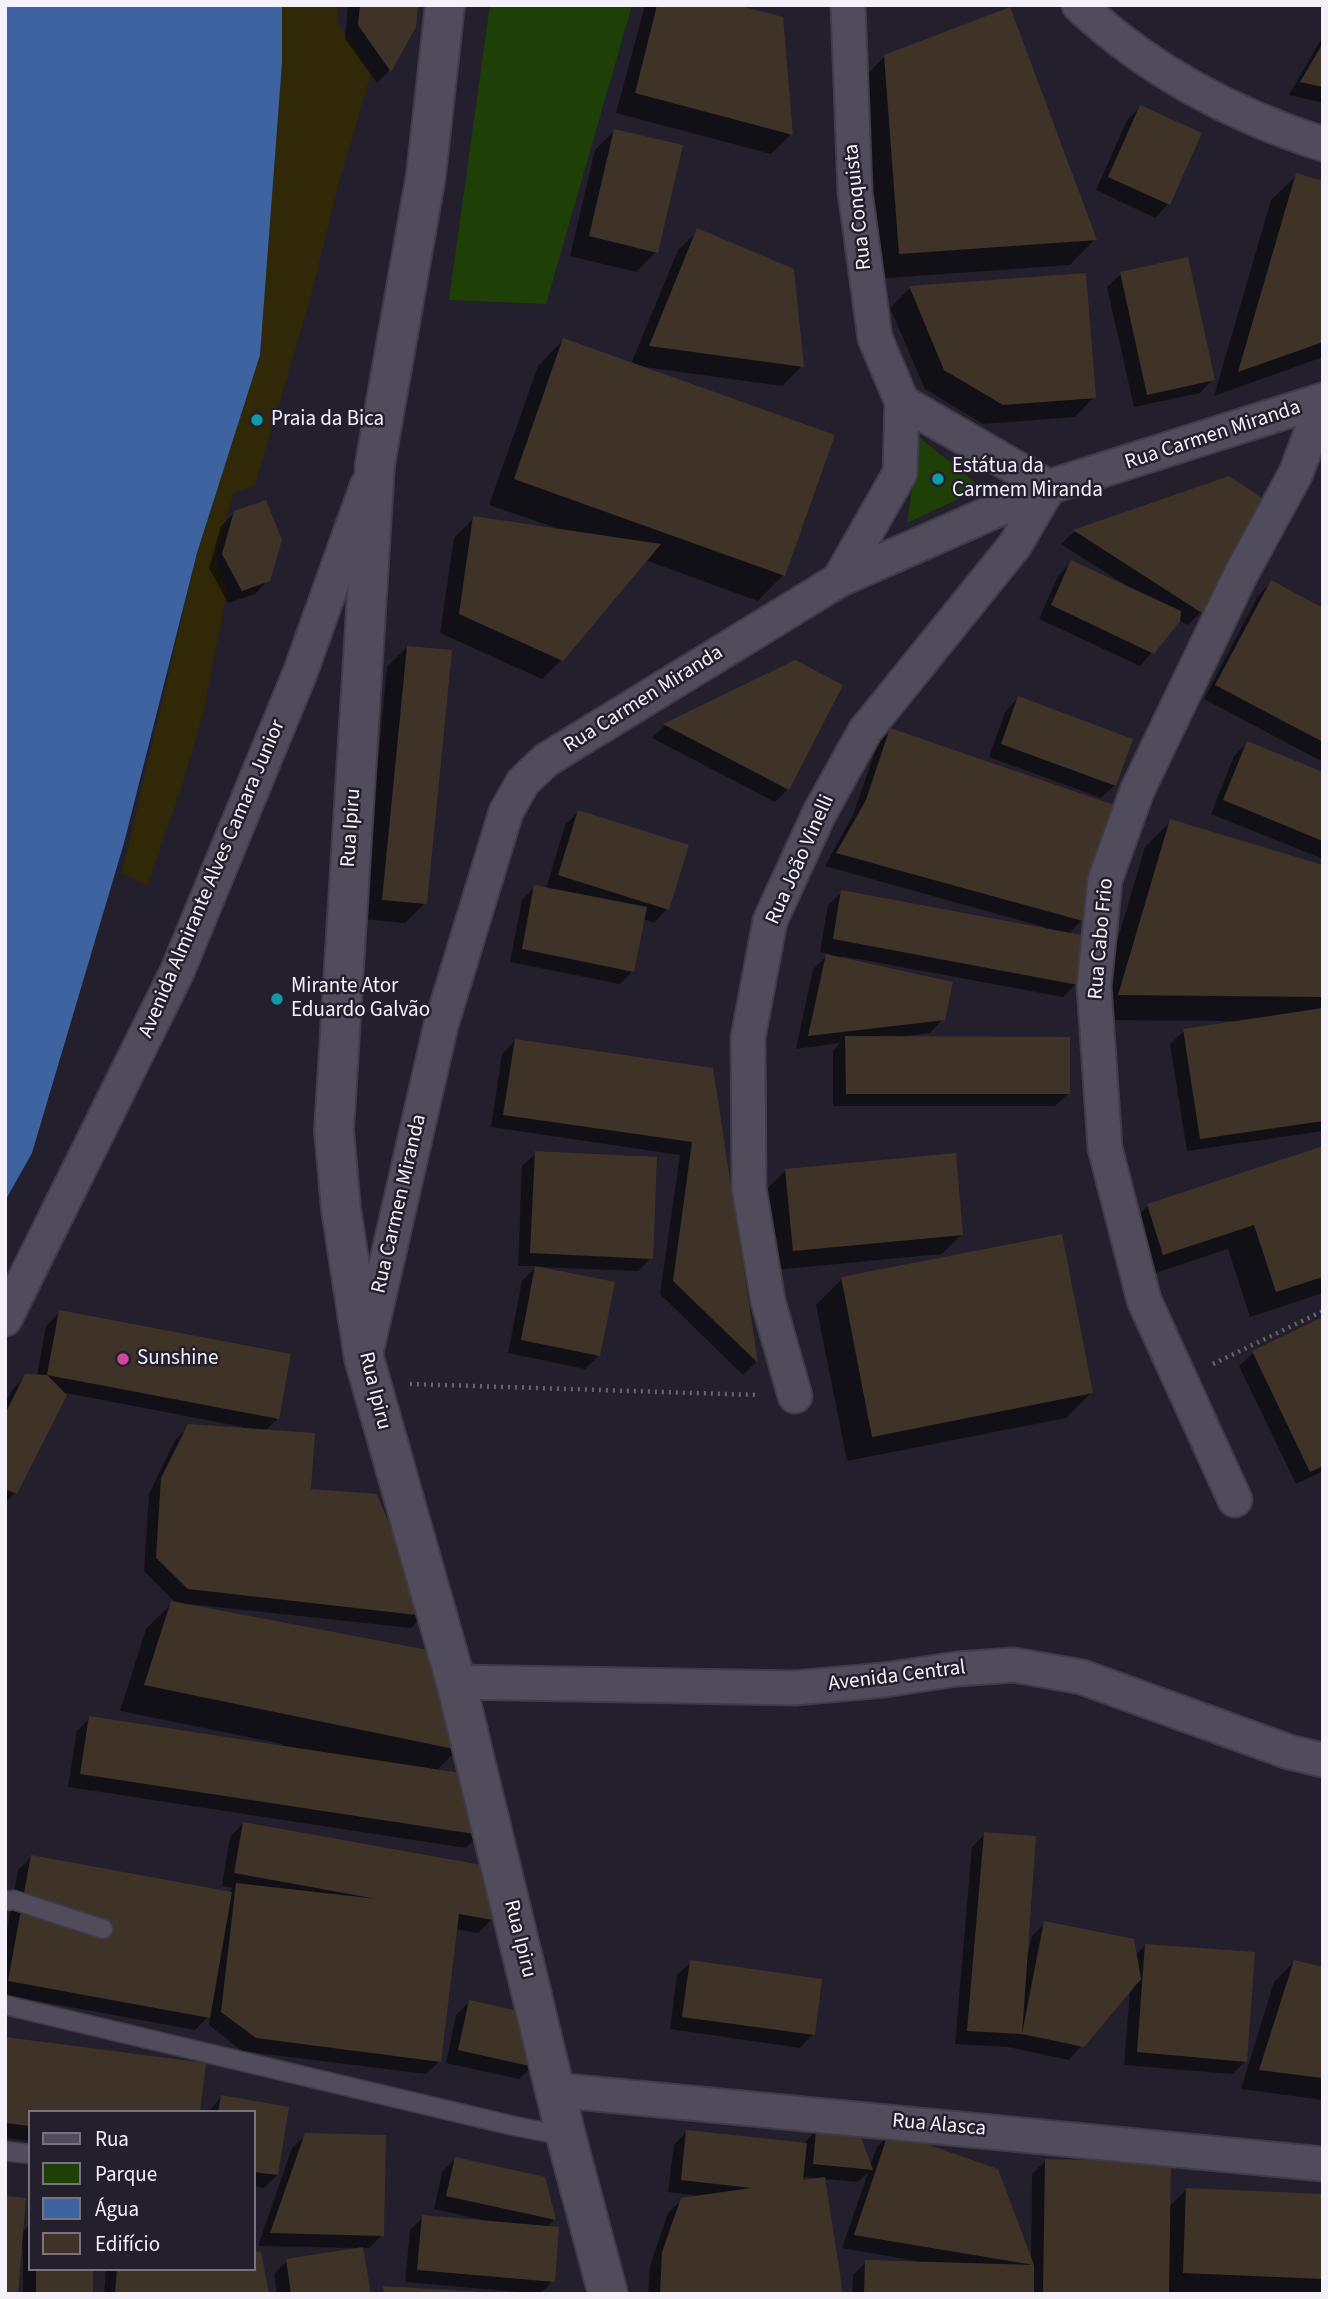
<!DOCTYPE html>
<meta charset="utf-8">
<style>
body{margin:0}
#map{position:relative;width:1328px;height:2299px;overflow:hidden;background:#231f2c;font-family:"Source Sans 3",sans-serif}
canvas{display:block}
.frame{position:absolute;inset:0;border:7px solid #f4f1fb;pointer-events:none}
.legend{position:absolute;left:28px;top:2110px;width:228px;height:161px;box-sizing:border-box;background:#231f2c;border:2px solid #77737f;margin:0;padding:9px 12px;list-style:none;font-size:21px;color:#f4f1fb}
.legend li{display:flex;align-items:center;gap:14px;height:35px}
.legend b{width:35px;border:2px solid #77737f}
</style>
<div id="map">
<canvas width="1328" height="2299"></canvas>
<div class="frame"></div>
<ul class="legend">
<li><b style="height:9px;background:#504c5c"></b>Rua</li>
<li><b style="height:19px;background:#1e4007"></b>Parque</li>
<li><b style="height:19px;background:#3d63a1"></b>Água</li>
<li><b style="height:19px;background:#3f3328"></b>Edifício</li>
</ul>
</div>
<script>
const context = document.querySelector('canvas').getContext('2d');
context.lineJoin = 'round';
function fillPath(path, color) {
  context.fillStyle = color;
  context.fill(path, 'evenodd');
}
function stroke(path, color, width, dash) {
  context.strokeStyle = color;
  context.lineWidth = width;
  context.lineCap = dash ? 'butt' : 'round';
  context.setLineDash(dash || []);
  context.stroke(path);
}
function label(font, color, halo, rows, align = 'center') {
  context.font = font + ' "Source Sans 3",sans-serif';
  context.lineWidth = 5;
  context.setLineDash([]);
  context.textBaseline = 'middle';
  context.strokeStyle = halo;
  context.fillStyle = color;
  for (const [text, x, y, turn = 0] of rows) {
    context.save();
    context.translate(x, y);
    context.rotate((+turn || 0) * Math.PI / 180);
    context.textAlign = isNaN(turn) ? turn : align;
    if (halo) context.strokeText(text, 0, 0);
    context.fillText(text, 0, 0);
    context.restore();
  }
}
fillPath(new Path2D(`
 M490,5H632L546,304L449,300Z
 M920,438L982,488L907,523Z`), '#1e4007');
fillPath(new Path2D(`
 M282,5H339L337,22L371,74L338,186L311,296L255,485L233,494L215,559L227,592L203,714L182,786L147,886L122,873L197,553L260,355L282,63Z`), '#302807');
fillPath(new Path2D(`
 M5,5H282V63L260,355L197,553L124,843L32,1153L5,1201Z`), '#3d63a1');
fillPath(new Path2D(`
 M348,5H416L414,27L389,71L377,83L345,39Z
 M645,5H730L791,134L771,154L616,113Z
 M1323,36V103L1289,95Z
 M885,56L1095,239L1070,265L874,279L860,82Z
 M1140,107L1200,134L1168,204L1155,218L1096,190L1127,120Z
 M614,131L656,252L636,272L570,256L595,150Z
 M1297,175L1323,182V357L1214,396L1271,200Z
 M698,231L802,366L782,386L645,367L783,575L758,601L645,560L562,659L542,679L440,633L454,538L474,518L556,528L489,505L538,366L563,340L631,364L678,250Z
 M1121,274L1213,379L1200,393L1134,407L1107,287Z
 M1085,275L1094,397L1075,417L983,424L925,389L890,308L910,288Z
 M1229,478L1201,612L1188,625L1179,620L1140,666L1039,619L1058,576L1072,562L1122,586L1124,584L1061,544L1074,532Z
 M235,512L268,580L255,594L228,603L209,568L221,526Z
 M1271,582L1323,610V762L1204,699L1258,596Z
 M407,647L425,903L405,923L363,919L387,667Z
 M795,662L788,789L775,802L652,738L664,726Z
 M1018,698L1115,785L1101,798L989,757L1005,712Z
 M891,730L1082,920L1068,934L1076,984L1063,997L842,956V959L943,1019L930,1033L906,1036V1038L1069,1093L1055,1106H833V1051L840,1043L796,1049L813,969L829,954L820,952L828,905L842,892L1044,930V927L825,866L853,815L878,743Z
 M1247,743L1323,773V859L1211,814L1234,756Z
 M578,812L667,909L654,923L643,919L633,971L620,984L510,962L522,900L535,887L546,889L565,825Z
 M1171,821L1323,867V1005L1318,1010H1323V1131L1187,1151L1170,1044L1184,1031L1232,1023V1021L1094,1020L1145,847Z
 M515,1041L712,1069L756,1362L743,1375L660,1294L680,1155L491,1127L502,1054Z
 M1323,1148V1293L1250,1317L1228,1249L1138,1279L1122,1231L1148,1206Z
 M536,1153L651,1258L638,1271L538,1267L599,1355L585,1369L508,1353L522,1281L537,1266H518L522,1166Z
 M786,1170L961,1235L942,1254L774,1270L766,1190Z
 M842,1279L1091,1393L1066,1418L847,1461L816,1305Z
 M60,1312L278,1418L265,1431L309,1491L424,1615L411,1628L189,1604V1606L457,1750L436,1771L479,1835L466,1848L68,1787L77,1731L90,1718L282,1747L283,1744L120,1711L146,1629L172,1603L177,1604L144,1571L149,1494L175,1440L189,1426L243,1430V1427L66,1393L15,1493L5,1503V1403L13,1389L26,1375L37,1376L46,1326Z
 M1323,1318V1471L1296,1484L1239,1366L1253,1353Z
 M243,1823L485,1867L491,1920L478,1933L455,1929L440,2061L426,2074L242,2051L209,2025L210,2015L195,2030L5,1995V1941L18,1870L31,1857L228,1893L233,1888L222,1886L230,1837Z
 M985,1834L1026,1953H1028L1032,1936L1045,1923L1135,1956L1145,1945L1246,2061L1232,2074L1124,2065L1130,1989L1069,2060L1008,2047L955,2044L972,1847Z
 M691,1962L813,2034L800,2048L670,2029L677,1975Z
 M1294,1962L1323,1969V2100L1241,2089L1274,1982Z
 M469,2002L532,2066L519,2079L446,2063L456,2015Z
 M5,2038L30,2112V2141L5,2138Z
 M221,2097L287,2108L277,2175L264,2188L254,2186V2112H208Z
 M687,2131L803,2144L816,2131L870,2166L877,2147L890,2133L1031,2260L1032,2174L1045,2161L1168,2208L1186,2190L1323,2195V2294H852L853,2275L866,2262L916,2263V2261L842,2248L868,2173L858,2182L824,2179L841,2294H648L650,2266L668,2213L682,2200L698,2196L668,2192L674,2145ZM802,2177L817,2178L801,2182Z
 M306,2135L382,2235L369,2248H362L369,2294H277L274,2274L287,2261L355,2250V2248L258,2246L292,2148Z
 M455,2159L544,2178L554,2220L546,2228L553,2281L540,2294L405,2282L410,2230L423,2217L483,2222V2220L434,2209L442,2172Z
 M30,2224V2269H91V2294H23V2249H20L22,2232Z
 M254,2253L259,2254L267,2294H104L106,2269H254Z`), '#0007');
fillPath(new Path2D(`
 M360,5H418L416,27L391,72L358,25Z
 M657,5H737L783,17L793,135L635,93Z
 M1010,7L1097,240L899,254L884,55Z
 M1323,43V87L1300,82Z
 M1140,105L1202,133L1170,205L1108,177Z
 M614,129L683,145L658,253L589,236Z
 M1296,173L1323,181V342L1238,372Z
 M697,228L794,269L804,367L649,346Z
 M1188,257L1215,380L1147,395L1120,272Z
 M1086,273L1096,398L1003,405L944,370L909,286Z
 M563,338L835,435L785,576L514,479Z
 M1229,476L1271,504L1202,613L1073,530Z
 M266,500L282,540L270,581L242,591L222,554L234,511Z
 M473,516L661,544L563,661L459,614Z
 M1071,560L1181,611L1180,621L1154,654L1051,605Z
 M1271,580L1323,608V742L1215,685Z
 M407,646L452,650L427,904L382,900Z
 M795,660L843,685L789,790L663,724Z
 M1018,696L1133,739L1116,786L1001,744Z
 M890,728L1123,808L1083,921L836,853L866,800Z
 M1247,741L1323,772V841L1223,800Z
 M578,810L689,845L669,910L558,875Z
 M1170,819L1323,865V997L1118,995Z
 M534,885L647,907L634,972L522,949Z
 M841,890L1087,936L1078,985L833,939Z
 M826,954L953,982L945,1020L808,1036Z
 M1323,1008V1121L1200,1139L1183,1029Z
 M845,1036L1070,1037V1094H846Z
 M515,1039L713,1068L758,1363L673,1281L692,1142L503,1115Z
 M1323,1146V1277L1276,1292L1254,1225L1163,1255L1147,1204Z
 M535,1151L657,1157L653,1259L530,1253Z
 M956,1153L963,1235L793,1251L785,1169Z
 M1062,1234L1093,1393L872,1437L841,1277Z
 M535,1266L615,1282L600,1356L521,1340Z
 M59,1310L291,1354L279,1419L47,1375Z
 M1323,1317V1466L1310,1472L1252,1351Z
 M25,1374L47,1375L67,1395L17,1494L5,1489V1414Z
 M188,1424L315,1433L311,1489L377,1494L426,1616L188,1589L156,1558L161,1478Z
 M171,1601L433,1651L459,1750L144,1685Z
 M89,1716L467,1774L481,1835L80,1774Z
 M243,1822L487,1866L493,1920L459,1914L441,2062L256,2038L221,2012L236,1883L377,1899L234,1873Z
 M984,1832L1036,1836L1022,2034L1044,1921L1134,1939L1141,1979L1084,2047L1022,2034L967,2031Z
 M31,1855L232,1892L210,2018L8,1981Z
 M1145,1944L1255,1952L1247,2062L1137,2052Z
 M690,1960L822,1979L815,2035L682,2017Z
 M1294,1960L1323,1967V2078L1259,2070Z
 M469,2000L523,2012L534,2067L458,2050Z
 M5,2037L206,2063L200,2112H30V2126L5,2123Z
 M221,2095L289,2107L278,2175L254,2172V2112H218Z
 M686,2130L807,2143L803,2180L825,2177L843,2294H660L662,2252L681,2198L751,2188L681,2180Z
 M816,2130L860,2134L873,2170L813,2164Z
 M889,2131L998,2169L1034,2265L854,2235Z
 M305,2133L386,2135L384,2236L270,2233Z
 M455,2157L545,2177L556,2220L446,2196Z
 M1045,2159L1171,2162L1169,2294H1043Z
 M1186,2188L1323,2194V2279L1183,2273Z
 M5,2196L26,2198L18,2294H5Z
 M422,2215L559,2227L555,2282L417,2270Z
 M363,2247L371,2294H291L286,2259Z
 M254,2251L261,2252L269,2294H115L117,2269H254Z
 M865,2260L1034,2265V2294H864Z
 M36,2269H93V2294H36Z
 M383,2286L482,2292V2294H384Z`), '#3f3328');
const service = new Path2D(`
 M5,1901L14,1900L103,1929
 M5,2005L514,2126L566,2136
 M5,2151L30,2154`);
const minor = new Path2D(`
 M1079,5C1148,70 1233,115 1323,144
 M839,580L900,473L902,402L875,338L855,192L848,5
 M5,1319L177,972L300,673L367,486
 M366,1352L441,1025L506,812L523,782L546,760L839,580L1049,487L1323,400
 M795,1396L768,1301L749,1188L748,1038L770,921L819,814L865,731L1015,545L1049,487L902,402
 M1235,1500L1144,1300L1105,1148L1094,986L1105,880L1137,791L1241,574L1296,473L1323,401
 M456,1682L795,1688L884,1680L957,1669L1014,1665L1082,1677L1289,1752L1323,1760
 M555,2090L1323,2164`);
const tertiary = new Path2D(`
 M445,5L426,175L375,464L334,1130L341,1209L364,1358L456,1682L566,2136L608,2294`);
stroke(service, '#3f3c48', 21);
stroke(minor, '#3f3c48', 37);
stroke(tertiary, '#3f3c48', 42);
stroke(new Path2D(`
 M1213,1364L1323,1311
 M410,1384L758,1395`), '#686470', 4.5, [2, 5]);
stroke(service, '#504c5c', 18);
stroke(minor, '#504c5c', 33);
stroke(tertiary, '#504c5c', 38);
for (const [x, y, r, color] of [
 [257,420,7,"#0f9aa8"],
 [938,479,7,"#0f9aa8"],
 [277,999,7,"#0f9aa8"],
 [123,1359,7,"#d1479c"]
]) {
  const dot = new Path2D();
  dot.arc(x, y, r, 0, 2 * Math.PI);
  context.fillStyle = color;
  context.fill(dot);
  stroke(dot, '#231f2c', 2.5);
}
label('21px', '#f4f1fb', '#231f2c', [
 ["Rua Conquista",859,207,-96],
 ["Rua Carmen Miranda",1213,436,-18],
 ["Rua Carmen Miranda",644,700,-32],
 ["Rua Ipiru",352,828,-86],
 ["Rua João Vinelli",801,860,-66],
 ["Avenida Almirante Alves Camara Junior",213,879,-67],
 ["Rua Cabo Frio",1102,939,-85],
 ["Rua Carmen Miranda",400,1204,-77],
 ["Rua Ipiru",374,1391,76],
 ["Avenida Central",897,1677,-7],
 ["Rua Ipiru",519,1939,76],
 ["Rua Alasca",939,2126,5]
]);
label('21px', '#f4f1fb', '#231f2c', [
 ["Praia da Bica",271,420],
 ["Estátua da",952,467],
 ["Carmem Miranda",952,491],
 ["Mirante Ator",291,987],
 ["Eduardo Galvão",291,1011],
 ["Sunshine",137,1359]
], 'left');
</script>
